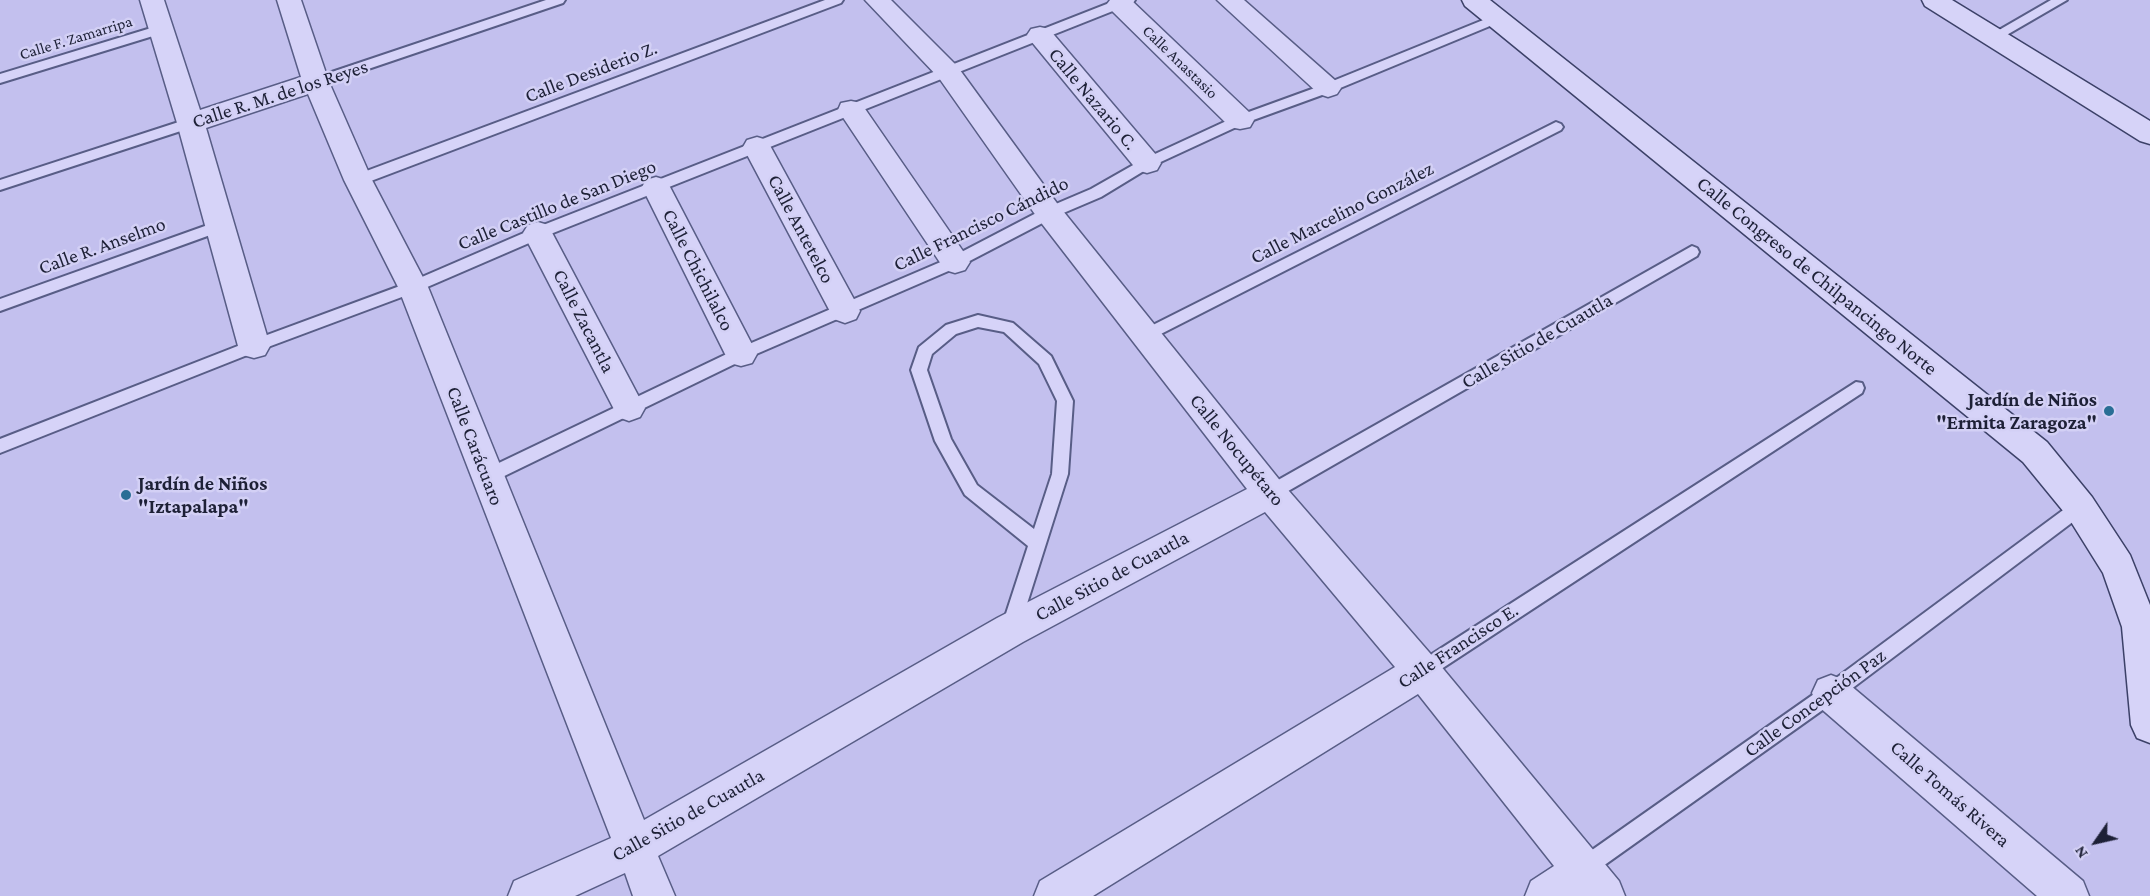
<!DOCTYPE html>
<meta charset="utf-8">
<style>
body{margin:0}
#map{position:relative;width:2150px;height:896px;overflow:hidden;background:#c3c0ee;font-family:"Crimson Pro",serif}
canvas{display:block}
.north{position:absolute;left:2066px;top:812px;width:60px;height:60px;-webkit-text-stroke:4px #d3d0f5;paint-order:stroke;rotate:236deg;font-size:16px;font-weight:700;line-height:24px;text-align:center;color:#1d2036}
.north::after{content:'';display:block;margin:auto;width:21px;height:27px;background:#1d2036;clip-path:polygon(50% 0,100% 100%,50% 72%,0 100%)}
</style>
<div id="map">
<canvas width="2150" height="896"></canvas>
<div class="north">N</div>
</div>
<script>
const context = document.querySelector('canvas').getContext('2d');
context.lineJoin = 'round';
function stroke(path, color, width, dash) {
  context.strokeStyle = color;
  context.lineWidth = width;
  context.lineCap = dash ? 'butt' : 'round';
  context.setLineDash(dash || []);
  context.stroke(path);
}
function fillPath(path, color) {
  context.fillStyle = color;
  context.fill(path, 'evenodd');
}
function label(font, color, halo, rows, align = 'center') {
  context.font = font + ' "Crimson Pro",serif';
  context.lineWidth = 5;
  context.setLineDash([]);
  context.textBaseline = 'middle';
  context.strokeStyle = halo;
  context.fillStyle = color;
  for (const [text, x, y, turn = 0] of rows) {
    context.save();
    context.translate(x, y);
    context.rotate((+turn || 0) * Math.PI / 180);
    context.textAlign = isNaN(turn) ? turn : align;
    if (halo) context.strokeText(text, 0, 0);
    context.fillText(text, 0, 0);
    context.restore();
  }
}
const lane = new Path2D(`
 M546,0H565L563,3L321,85L316,86L309,82L311,79Z
 M825,0H843L841,3L363,184H353L351,180L353,176Z
 M1117,0H1135L1133,3L543,237L418,291L260,350L0,453V439L248,342L408,283L533,229Z
 M2051,0H2067L1998,40H1988L1987,37Z
 M1498,14L1504,18L1502,21L1333,91L1245,123L1152,166L1101,197L1054,217L960,266L747,358L492,482L486,484L480,482L478,477L480,472L735,350L950,258L1044,209L1091,189L1142,160L1235,117L1323,85Z
 M161,25L166,26L167,29L166,32L0,83V74Z
 M191,118L198,123L196,126L0,190V180Z
 M1556,122L1561,124L1563,127L1561,130L1151,339H1141L1138,335L1141,331Z
 M219,221L226,226L224,230L0,311V299Z
 M1692,246L1697,248L1699,252L1697,256L1276,498L1270,500L1264,498L1262,493L1264,488Z
 M978,315L1013,323L1051,356L1073,401L1068,474L1019,629L1016,635L1010,637L1004,635L1001,629L1028,546L965,495L935,441L911,370L919,347L946,325ZM978,327L1004,332L1039,364L1057,401L1052,474L1034,529L977,485L951,439L927,370L932,354L956,334Z
 M1856,382L1862,383L1864,388L1862,393L1429,677L1422,680L1415,677L1413,671L1415,665Z
 M2080,500L2086,502L2089,507L2086,512L1838,699L1589,876L1582,879L1575,876L1572,869L1575,862L1824,687L2074,502Z`);
const street = new Path2D(`
 M140,0H164L200,110L301,77L277,0H301L329,82L372,180L428,287L644,820L997,618L1247,489L1039,220L939,78L865,0H891L957,66L1059,206L1282,483L1435,659L1619,881L1625,896H1525L1531,881L1554,866L1418,694L1093,896H1034L1040,881L1395,667L1265,512L1023,642L658,856L675,896H633L625,873L575,896H508L514,881L611,838L398,287L344,180L308,94L206,128L270,346L265,355L254,358L243,355L238,346L177,123Z
 M1110,0H1131L1250,113L1254,120L1250,127L1240,129L1230,127L1111,10L1107,4Z
 M1217,0H1244L1337,82L1341,88L1337,94L1328,97L1319,94Z
 M1040,27L1049,29L1157,156L1161,163L1157,170L1147,173L1137,170L1031,41L1027,35L1031,29Z
 M851,101L861,103L965,254L970,262L965,270L955,273L945,270L838,110L841,103Z
 M757,137L767,140L856,303L860,311L856,319L845,323L834,319L743,147L747,140Z
 M656,177L666,180L670,187L757,354L752,363L741,366L730,363L725,354L642,187L646,180Z
 M538,222L548,225L640,399L645,408L640,417L629,421L618,417L523,233L528,225Z
 M1831,675L1844,680L2083,881L2089,896H2037L1818,706L1812,693L1818,680Z`);
const secondary = new Path2D(`
 M1462,0H1490L2047,442L2092,497L2130,555L2150,605V743L2137,738L2131,725L2122,627L2103,573L2068,517L2023,462L1465,6Z
 M1922,0H1952L2150,121V144L2140,141L1925,6Z`);
stroke(lane, '#585d86', 4);
stroke(street, '#585d86', 3);
stroke(secondary, '#3c4168', 3);
fillPath(lane, '#d6d3f8');
fillPath(street, '#d6d3f8');
fillPath(secondary, '#d6d3f8');
for (const [x, y, r, color] of [
 [2109,411,6,"#296e95"],
 [126,495,6,"#296e95"]
]) {
  const dot = new Path2D();
  dot.arc(x, y, r, 0, 2 * Math.PI);
  context.fillStyle = color;
  context.fill(dot);
  stroke(dot, '#d3d0f5', 2);
}
label('16px', '#1d2036', '#d3d0f5', [
 ["Calle F. Zamarripa",76,38,-17],
 ["Calle Anastasio",1180,62,44]
]);
label('20px', '#1d2036', '#d3d0f5', [
 ["Calle Desiderio Z.",591,72,-21],
 ["Calle R. M. de los Reyes",280,94,-18],
 ["Calle Nazario C.",1093,99,50],
 ["Calle Castillo de San Diego",557,205,-22],
 ["Calle Marcelino González",1342,213,-27],
 ["Calle Francisco Cándido",981,224,-26],
 ["Calle Antetelco",801,229,62],
 ["Calle R. Anselmo",102,246,-20],
 ["Calle Chichilalco",698,270,63],
 ["Calle Congreso de Chilpancingo Norte",1817,276,39],
 ["Calle Zacantla",584,321,63],
 ["Calle Sitio de Cuautla",1537,341,-30],
 ["Calle Carácuaro",475,446,69],
 ["Calle Nocupétaro",1237,450,51],
 ["Calle Sitio de Cuautla",1112,576,-28],
 ["Calle Francisco E.",1458,646,-33],
 ["Calle Concepción Paz",1815,703,-36],
 ["Calle Tomás Rivera",1950,794,41],
 ["Calle Sitio de Cuautla",688,815,-29]
]);
label('bold 20px', '#1d2036', '#d3d0f5', [
 ["Jardín de Niños",2097,400],
 ["\"Ermita Zaragoza\"",2097,423],
 ["Jardín de Niños",138,484,"left"],
 ["\"Iztapalapa\"",138,507,"left"]
], 'right');
</script>
